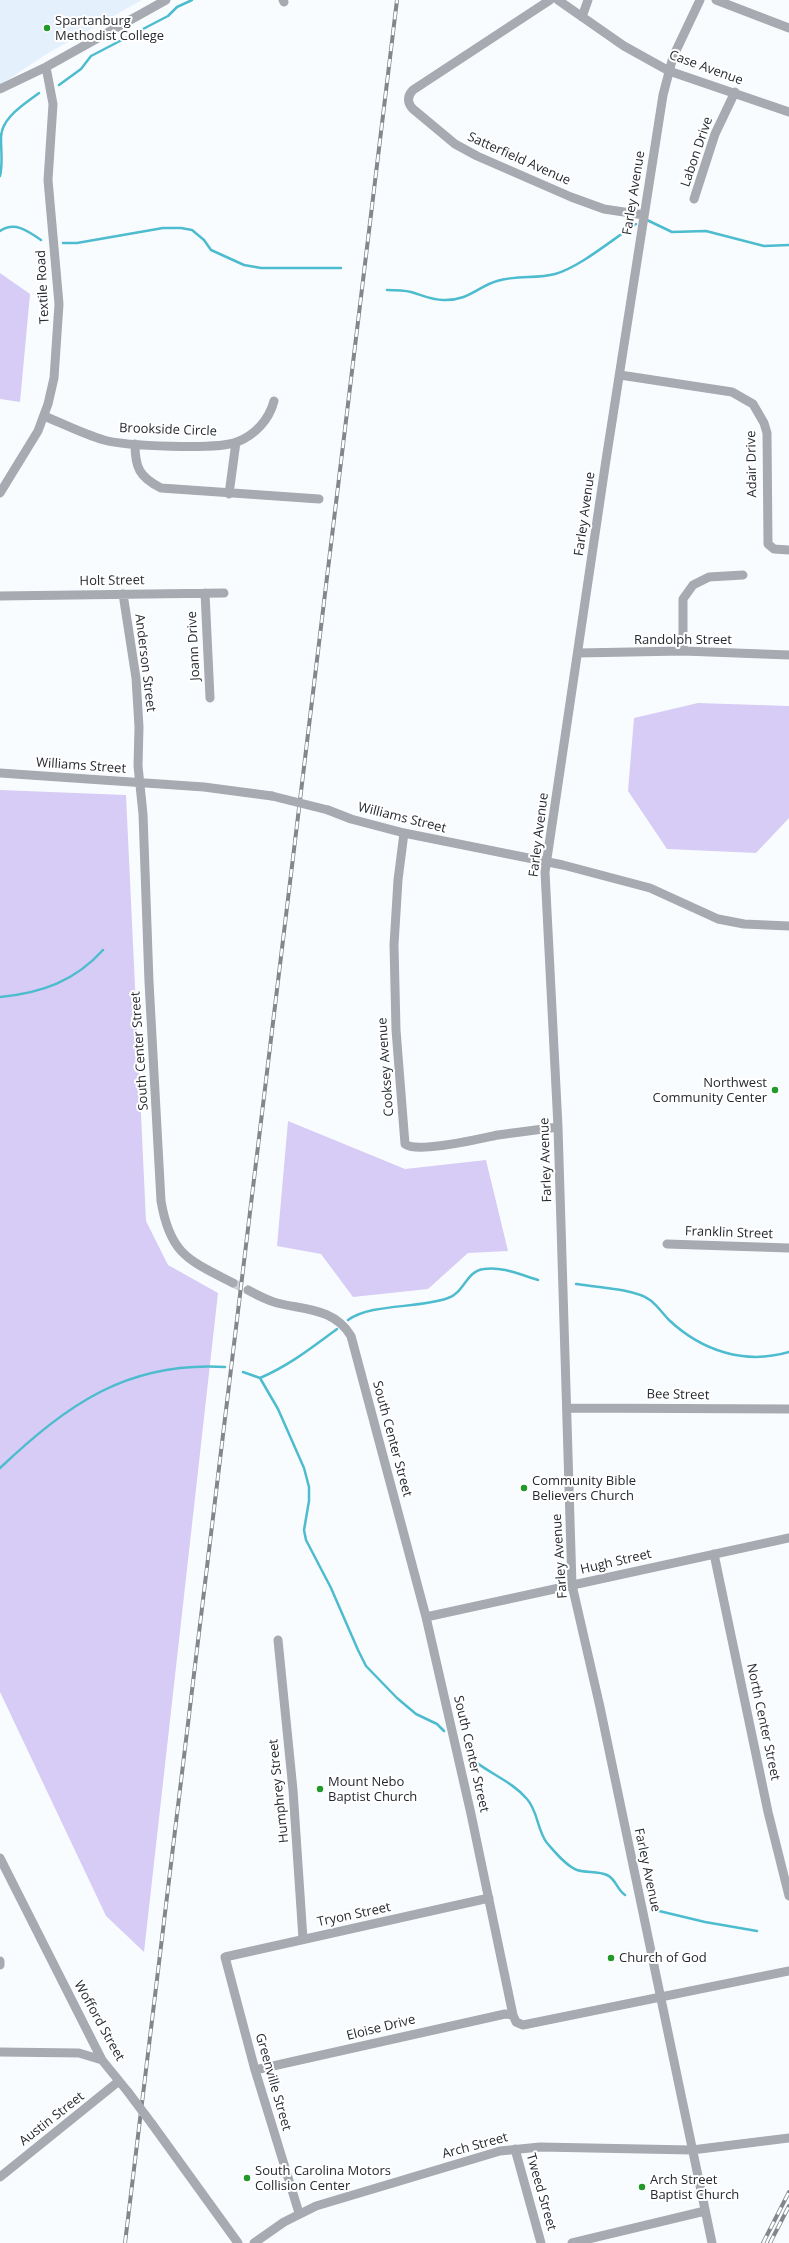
<!DOCTYPE html>
<style>
body{margin:0}
canvas{display:block;background:#f9fcff}
</style>
<canvas width="789" height="2243"></canvas>
<script>
const context = document.querySelector('canvas').getContext('2d');
context.lineJoin = 'round';
function fillPath(path, color) {
  context.fillStyle = color;
  context.fill(path, 'evenodd');
}
function stroke(path, color, width, dash) {
  context.strokeStyle = color;
  context.lineWidth = width;
  context.lineCap = dash ? 'butt' : 'round';
  context.setLineDash(dash || []);
  context.stroke(path);
}
function label(font, color, halo, rows, align = 'center') {
  context.font = font + ' "Open Sans",sans-serif';
  context.lineWidth = 4;
  context.setLineDash([]);
  context.textBaseline = 'middle';
  context.strokeStyle = halo;
  context.fillStyle = color;
  for (const [text, x, y, turn = 0] of rows) {
    context.save();
    context.translate(x, y);
    context.rotate((+turn || 0) * Math.PI / 180);
    context.textAlign = isNaN(turn) ? turn : align;
    if (halo) context.strokeText(text, 0, 0);
    context.fillText(text, 0, 0);
    context.restore();
  }
}
fillPath(new Path2D(`
 M0,0H142L45,55L0,85Z`), '#e5f0fd');
fillPath(new Path2D(`
 M0,273L30,294L20,402L0,399Z
 M698,703L789,706V818L756,853L667,849L628,791L634,718Z
 M0,790L126,795L146,1221L168,1265L218,1293L144,1952L106,1916L0,1692Z
 M288,1121L405,1169L486,1160L508,1251L468,1253L428,1289L353,1297L321,1254L277,1246Z`), '#d7ccf5');
stroke(new Path2D(`
 M59,85L81,69L91,56L168,16L177,7L192,0
 M0,176C3,163 1,152 1,139C0,118 25,104 39,93
 M647,220L672,232L706,231L764,246L789,245
 M0,231C15,221 28,231 41,240
 M63,243H77L163,228H181L192,230L204,240L211,250L244,265L261,268H341
 M387,290C394,290 403,290 411,292C422,295 431,300 443,300C468,301 477,287 497,281C517,275 537,279 555,274C580,267 613,239 636,224
 M0,997C42,993 75,981 103,950
 M576,1284C596,1287 635,1289 650,1300C657,1305 663,1314 669,1320C702,1351 745,1365 789,1352
 M348,1320C372,1303 418,1309 448,1298C465,1292 466,1271 484,1269C502,1266 521,1275 538,1280
 M243,1372L260,1378C290,1365 311,1348 337,1329
 M260,1378L278,1409L304,1468L309,1487V1501L304,1530L306,1540L331,1588L358,1650L366,1666L397,1698L416,1714L437,1724L444,1731
 M0,1468C68,1404 128,1361 225,1367
 M467,1755C485,1772 511,1780 527,1799C538,1811 537,1830 547,1843C555,1852 566,1866 577,1870C586,1873 598,1871 607,1875C616,1879 617,1890 625,1895
 M655,1910L705,1922L757,1931`), '#4dbcce', 2.5);
stroke(new Path2D(`
 M233,1283L248,1290`), '#cfd2d6', 9, [9, 4.5]);
stroke(new Path2D(`
 M283,0L284,2
 M550,0L413,90C407,96 407,103 413,109L455,144L477,156L571,197L604,209L644,215
 M558,0L624,46L669,71L789,112
 M700,0L673,57L663,95L606,460L545,872L558,1127L572,1585L600,1707L712,2243
 M716,0L789,28
 M582,17L588,0
 M0,89L46,67L166,0
 M694,199L715,134L735,92
 M620,375L732,392L753,404L764,423L767,433L768,544L774,549L789,550
 M44,416C64,424 83,434 104,440C125,446 217,450 237,442C255,435 269,420 274,401
 M135,444C135,467 139,477 161,488L319,499
 M0,493L38,431L48,404L54,378L59,304L48,180L53,104L46,67
 M229,494L236,442
 M205,593L210,698
 M123,594L136,678L139,727L138,766L143,814L149,982L161,1201C170,1254 188,1260 233,1283
 M0,596L224,593
 M683,651V599L693,585L709,577L743,575
 M578,653L683,651L789,655
 M0,773L204,787L272,796
 M328,810L351,819L404,833L563,865L650,888L718,919L744,924L789,926
 M404,833L398,880L394,945L396,1030L405,1144C417,1154 481,1138 498,1135C518,1132 538,1130 558,1127
 M667,1244L789,1248
 M248,1290C257,1295 266,1300 277,1303C305,1310 334,1308 351,1336L426,1617L471,1814L513,2015L516,2022L523,2025L789,1971
 M567,1408L789,1409
 M714,1554L768,1812L789,1896
 M426,1617L789,1538
 M278,1640L293,1790L303,1939
 M0,1858L102,2060L128,2092
 M0,1961V1965
 M0,2052L79,2053L102,2060
 M255,2070L505,2014L513,2015
 M152,2124L238,2243
 M515,2149L541,2243
 M0,2177L119,2081
 M299,2213L255,2070L225,1957L489,1898
 M254,2243L284,2222L316,2206L500,2151L540,2147L692,2150L789,2138
 M572,2243L705,2211`), '#a8aab2', 9);
const rail = new Path2D(`
 M125,2243L397,0
 M763,2243L789,2192
 M770,2243L789,2206`);
stroke(rail, '#83878b', 4);
stroke(rail, '#fff', 2.5, [8]);
stroke(new Path2D(`
 M272,796L328,810
 M128,2092L152,2124`), '#a8aab2', 9);
for (const [x, y, r, color] of [
 [47,28,4,"#22992a"],
 [775,1090,4,"#22992a"],
 [524,1488,4,"#22992a"],
 [320,1789,4,"#22992a"],
 [611,1958,4,"#22992a"],
 [247,2178,4,"#22992a"],
 [642,2187,4,"#22992a"]
]) {
  const dot = new Path2D();
  dot.arc(x, y, r, 0, 2 * Math.PI);
  context.fillStyle = color;
  context.fill(dot);
  stroke(dot, '#fff', 1.5);
}
label('13px', '#262a30', '#fff', [
 ["Spartanburg",55,21],
 ["Methodist College",55,36],
 ["Northwest",767,1083,"right"],
 ["Community Center",767,1098,"right"],
 ["Community Bible",532,1481],
 ["Believers Church",532,1496],
 ["Mount Nebo",328,1782],
 ["Baptist Church",328,1797],
 ["Church of God",619,1958],
 ["South Carolina Motors",255,2171],
 ["Collision Center",255,2186],
 ["Arch Street",650,2180],
 ["Baptist Church",650,2195]
], 'left');
label('13px', '#262a30', '#fff', [
 ["Case Avenue",706,68,20],
 ["Labon Drive",697,152,-71],
 ["Satterfield Avenue",519,159,24],
 ["Farley Avenue",634,193,-81],
 ["Textile Road",43,287,-93],
 ["Brookside Circle",168,430,2],
 ["Adair Drive",752,464,-91],
 ["Farley Avenue",585,514,-82],
 ["Holt Street",112,581,-1],
 ["Randolph Street",683,640],
 ["Joann Drive",194,646,-93],
 ["Anderson Street",145,663,83],
 ["Williams Street",81,766,4],
 ["Williams Street",402,818,14],
 ["Farley Avenue",539,835,-83],
 ["South Center Street",140,1051,-94],
 ["Cooksey Avenue",386,1067,-94],
 ["Farley Avenue",546,1160,-92],
 ["Franklin Street",729,1233,2],
 ["Bee Street",678,1395,1],
 ["South Center Street",392,1439,75],
 ["Farley Avenue",560,1556,-94],
 ["Hugh Street",616,1562,-13],
 ["North Center Street",763,1722,78],
 ["South Center Street",471,1754,77],
 ["Humphrey Street",279,1791,-96],
 ["Farley Avenue",647,1870,78],
 ["Tryon Street",354,1915,-12],
 ["Wofford Street",99,2021,61],
 ["Eloise Drive",381,2028,-14],
 ["Greenville Street",273,2082,74],
 ["Austin Street",52,2119,-38],
 ["Arch Street",475,2146,-15],
 ["Tweed Street",541,2192,74]
]);
</script>
